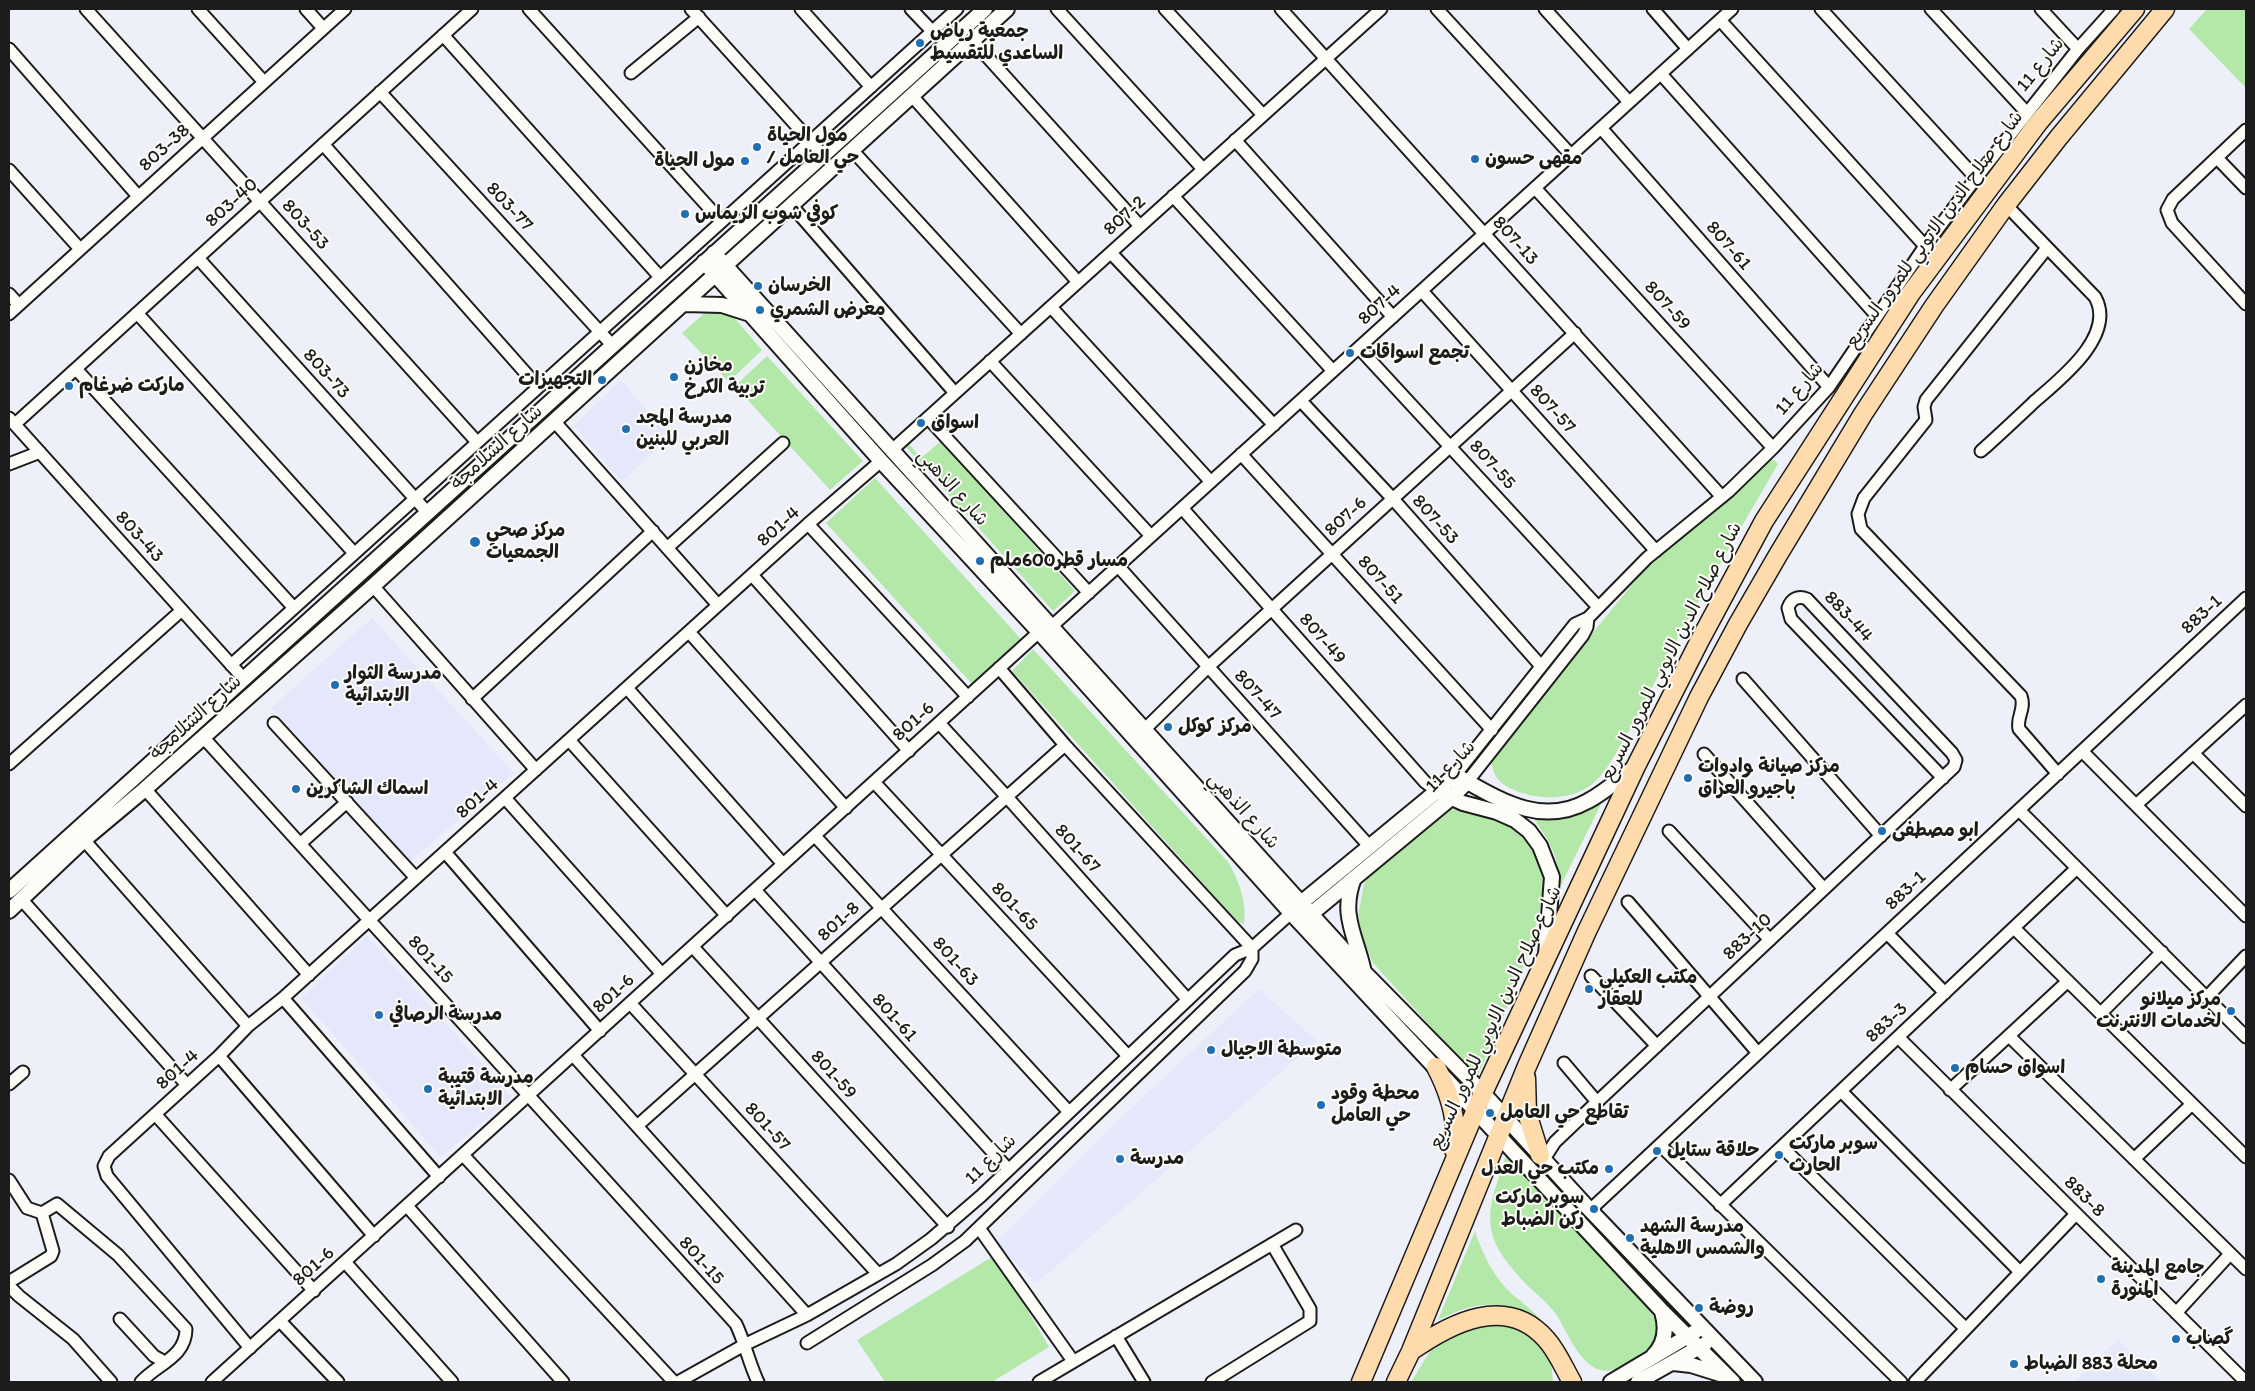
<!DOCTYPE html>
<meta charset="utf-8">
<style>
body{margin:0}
#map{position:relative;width:2255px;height:1391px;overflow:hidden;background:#eef0f9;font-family:Itim,sans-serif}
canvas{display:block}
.frame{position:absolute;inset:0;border:10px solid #1c1c1c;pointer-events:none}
</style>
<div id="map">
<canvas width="2255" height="1391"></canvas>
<div class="frame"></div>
</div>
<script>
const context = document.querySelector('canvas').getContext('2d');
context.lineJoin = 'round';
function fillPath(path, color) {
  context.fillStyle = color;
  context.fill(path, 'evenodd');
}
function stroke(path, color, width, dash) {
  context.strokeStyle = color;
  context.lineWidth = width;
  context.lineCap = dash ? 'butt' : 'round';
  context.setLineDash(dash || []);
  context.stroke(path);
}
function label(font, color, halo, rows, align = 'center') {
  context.font = font + ' Itim,"Playpen Sans Arabic",sans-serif';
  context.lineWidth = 4;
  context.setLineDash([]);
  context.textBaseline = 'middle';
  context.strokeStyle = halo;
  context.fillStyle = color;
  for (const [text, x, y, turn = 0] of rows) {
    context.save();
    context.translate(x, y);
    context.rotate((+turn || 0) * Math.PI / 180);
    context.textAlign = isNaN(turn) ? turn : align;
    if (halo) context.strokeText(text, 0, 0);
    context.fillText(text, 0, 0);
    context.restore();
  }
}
fillPath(new Path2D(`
 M621,380L670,436L622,482L574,426Z
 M372,618L514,773L409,862L271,708Z
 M367,936L512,1097L441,1157L301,998Z
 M1259,989L1317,1041L1037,1283L995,1243L1115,1123Z
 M2118,1339L2161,1382H2074Z`), '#e4e8fa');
fillPath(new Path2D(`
 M2207,9H2246V88L2189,29Z
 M720,310L730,313L762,350L729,382L682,333L707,311Z
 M767,356L863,461L830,490L735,386Z
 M941,441L1075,591L1053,611L906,447L909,444L921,458Z
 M1769,459L1774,460L1778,464C1745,521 1711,578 1679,636C1659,672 1642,710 1620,746C1612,760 1604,775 1591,785C1570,801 1537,800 1514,790C1499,784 1490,773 1492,756L1640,575Z
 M875,478L1021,639L972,684L826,523Z
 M1033,649L1229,863C1239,882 1247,902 1244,924L1237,921L1012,671Z
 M1604,798L1559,889C1560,858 1551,844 1534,819C1561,821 1582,812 1604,798Z
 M1462,809C1478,812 1495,815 1509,823C1523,831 1536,850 1541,865C1555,910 1496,1033 1477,1078L1373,963L1363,939L1358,916L1364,884L1374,867L1447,810Z
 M1507,1154L1650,1310C1654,1319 1659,1325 1657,1335C1655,1353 1617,1375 1600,1370C1578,1363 1567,1331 1556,1314C1547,1302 1536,1294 1526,1284C1494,1250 1481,1229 1497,1183C1500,1173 1503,1163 1507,1154Z
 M1475,1231C1483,1255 1494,1278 1513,1295C1523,1303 1532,1310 1540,1319C1496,1301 1482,1299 1438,1320Z
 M995,1255L1049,1347L992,1382H885L857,1340Z
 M1494,1319L1533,1332L1551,1359L1553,1382H1411L1432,1348L1445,1337Z`), '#b3e8a9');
const minor = new Path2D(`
 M86,9L477,442
 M198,9L264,82
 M306,9L323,28
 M529,9L721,221
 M691,9L823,155
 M801,9L871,87
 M911,9L932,31
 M1057,9L1203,169
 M1165,9L1263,115
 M1281,9L1722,497
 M1437,9L1571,155
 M1545,9L1629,102
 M1653,9L1688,49
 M1821,9L1976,178
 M1931,9L2027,113
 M2041,9L2078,49
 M1720,20L1925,246
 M443,35L660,277
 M973,41L1140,226
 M9,49L138,196
 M631,73L699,17
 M1661,74L1877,316
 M380,92L612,345
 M912,96L1078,282
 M1601,128L1829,387
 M2246,130L2173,199L2167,210L2172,223L2246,304
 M1235,140L1393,317
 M323,144L538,387
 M852,150L1021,334
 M2217,158L2246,188
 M9,170L80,249
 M1535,188L1773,448
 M1173,196L1333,371
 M792,206L955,393
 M2047,248L1926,400L1924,407L1926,420L1864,498L1858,514L1861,529L2021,696C2026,709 2016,717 2019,729L2058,774
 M1111,253L1274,425
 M198,258L428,513
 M1422,291L1656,551
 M9,294L19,305
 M1051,307L1211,482
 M137,313L354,553
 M9,314L345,9
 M1359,348L1598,607
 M990,361L1151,536
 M76,369L294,608
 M1301,401L1393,499L1541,666
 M9,418L244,679
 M928,418L1089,593
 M554,421L718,605
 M15,424L472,9
 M892,450L1381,9
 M1981,451C1999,435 2017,418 2034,402C2059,380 2117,336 2095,297L2006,205
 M1241,454L1492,730
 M9,464L40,452
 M1182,508L1425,782L1437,791
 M808,524L968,697
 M667,548L783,443
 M1118,566L1370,847
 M752,575L909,751
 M373,586L536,770
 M1052,626L1732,9
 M689,632L846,808
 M231,665L957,9
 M1743,679L1881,836
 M627,688L783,864
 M472,699L653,531
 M274,723L416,878
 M939,723L1007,797L1188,1000
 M1144,730L1208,667L1575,333
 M203,737L736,1324C745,1343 749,1363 758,1382
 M569,740L727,916
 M2082,751L2246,916
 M2193,753L2246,806
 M1704,754L1824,889
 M9,764L182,610
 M1455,775L1575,624L1588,618L1647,558L1729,491L1773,448L1829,387L1925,246L1976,178L2078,49L2114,9
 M874,782L1128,1056
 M1467,782L1583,635L1587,627L1588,618
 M145,789L309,975
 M505,798L662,974
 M2136,805L2246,705
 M2019,810L2246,1037
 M1669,831L1770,940
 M815,836L1069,1112
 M84,840L248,1026
 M301,843L347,802
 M445,852L600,1031
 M755,890L1008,1169
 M22,900L187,1085
 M1628,902L1758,1053
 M2014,928L2246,1157
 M1887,933L1945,993
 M693,947L948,1227
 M1591,976L1657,1046
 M2207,997L2246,956
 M283,998L439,1177
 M630,1003L878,1274
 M2101,1013L2162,952
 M2009,1036L2246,1269
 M1898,1037L2246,1382
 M573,1055L807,1315
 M219,1056L374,1236
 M1564,1063L1597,1102L1954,767L1956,760L1952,753L1807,599C1798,595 1791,599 1788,608L1791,619L1943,778
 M9,1084L23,1072
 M1950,1090L2068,981
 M1841,1091L2020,1272
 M155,1114L314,1291
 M637,1126L1065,745
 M1660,1145L1901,1382
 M1782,1147L1966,1329
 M463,1155L674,1382
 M1544,1159L1555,1142L1597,1102
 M2134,1159L2192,1104
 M9,1180L27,1208L42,1213
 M1720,1205L2077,868
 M407,1206L563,1382
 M1590,1210L2246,598
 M979,1228L1073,1361
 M345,1262L452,1382
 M9,1282L51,1256L53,1251L42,1213L57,1204L118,1255L186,1329C186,1357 157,1364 141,1382
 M9,1286L19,1296L73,1339L111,1382
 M2176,1313L2230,1254
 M120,1319L154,1356L165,1362
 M280,1321L338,1382
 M1116,1336L1144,1382
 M807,1343L932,1265L965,1241L1245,971L1252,959V948L1065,745L999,668
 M250,1348L107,1176L104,1166L109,1156L219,1056L248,1026L283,998L808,524L881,461
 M212,1382L1039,632
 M678,1382L746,1344L807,1315L896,1264L931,1239L981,1196L1235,955L1252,948L1291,913
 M1039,1382L1296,1230
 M1212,1382L1310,1321V1309L1272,1244
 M1915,1382L2076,1214`);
const tertiary = new Path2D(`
 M714,253L1301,903L1363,971L1483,1093L1590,1210L1755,1382
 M704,262L881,461L1039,632L1291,913L1662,1311L1733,1382
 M684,304L722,305L747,313
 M1437,791L1463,803L1497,812L1515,820L1529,831L1540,846L1552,877L1546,955
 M1354,878C1340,914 1355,934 1363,968
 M9,891L985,9
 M1301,903L1437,791L1455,775C1497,798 1540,828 1588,801C1605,792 1620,778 1635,767
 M9,911L84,840L145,789L373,586L1007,9
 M1311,914L1451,798L1467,782
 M1653,1356C1666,1343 1667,1328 1662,1312
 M1673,1363L1691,1365L1723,1375
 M1611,1382L1695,1332
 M1638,1382L1705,1344`);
const primary = new Path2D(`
 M1436,1067C1449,1092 1459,1121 1454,1150
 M1526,1078L1527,1113L1540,1155
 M1411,1351C1451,1323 1506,1294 1546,1339C1557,1351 1564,1368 1572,1382
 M1361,1382L1483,1093L1636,766L1700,640L1764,521L1911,293L2038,123L2135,9
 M1396,1382L1411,1351L1527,1066L1587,931L1699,697L1738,624L1778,555L1863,414L1934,306L2006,205L2059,137L2165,9`);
stroke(minor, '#1c1c1c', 15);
stroke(tertiary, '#1c1c1c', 18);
stroke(primary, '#1c1c1c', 21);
stroke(minor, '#fdfcf7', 11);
stroke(tertiary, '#fdfcf7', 14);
stroke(primary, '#fedbac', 18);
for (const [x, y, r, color] of [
 [920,43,5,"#1f6fb2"],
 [757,147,5,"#1f6fb2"],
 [1475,159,5,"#1f6fb2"],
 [745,161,5,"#1f6fb2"],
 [685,214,5,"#1f6fb2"],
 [758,286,5,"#1f6fb2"],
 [760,310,5,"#1f6fb2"],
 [1350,353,5,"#1f6fb2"],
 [674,377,5,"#1f6fb2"],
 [602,380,5,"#1f6fb2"],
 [69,386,5,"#1f6fb2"],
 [921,423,5,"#1f6fb2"],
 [626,429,5,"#1f6fb2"],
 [475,542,6,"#1f6fb2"],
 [980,561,5,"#1f6fb2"],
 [335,685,5,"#1f6fb2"],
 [1168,727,5,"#1f6fb2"],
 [1688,778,5,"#1f6fb2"],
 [296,789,5,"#1f6fb2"],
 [1882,831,5,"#1f6fb2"],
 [1589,989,5,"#1f6fb2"],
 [2231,1011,5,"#1f6fb2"],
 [379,1015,5,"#1f6fb2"],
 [1211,1050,5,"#1f6fb2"],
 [1955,1068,5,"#1f6fb2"],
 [428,1089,5,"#1f6fb2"],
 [1321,1105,5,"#1f6fb2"],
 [1490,1113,5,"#1f6fb2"],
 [1657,1151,5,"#1f6fb2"],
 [1779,1155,5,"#1f6fb2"],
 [1120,1159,5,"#1f6fb2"],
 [1609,1169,5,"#1f6fb2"],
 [1594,1209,5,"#1f6fb2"],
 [1630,1238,5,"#1f6fb2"],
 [2101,1279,5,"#1f6fb2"],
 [1699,1308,5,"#1f6fb2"],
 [2176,1339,5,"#1f6fb2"],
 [2014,1364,5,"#1f6fb2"]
]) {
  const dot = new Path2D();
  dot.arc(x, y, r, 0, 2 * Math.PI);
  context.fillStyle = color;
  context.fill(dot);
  stroke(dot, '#fdfcf7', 2);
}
label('bold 19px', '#1c1c1c', '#fdfcf7', [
 ["جمعية رياض",930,32],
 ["الساعدي للتقسيط",930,54],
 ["مول الحياة",767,136],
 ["/ حي العامل",767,158],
 ["مقهى حسون",1485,159],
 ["مول الحياة",735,161,"right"],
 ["كوفي شوب الريماس",695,214],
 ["الخرسان",768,286],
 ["معرض الشمري",770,310],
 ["تجمع اسواقات",1360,353],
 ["مخازن",684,366],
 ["تربية الكرخ",684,388],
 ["التجهيزات",592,380,"right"],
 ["ماركت ضرغام",79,386],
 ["مدرسة المجد",636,418],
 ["العربي للبنين",636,440],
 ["اسواق",931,423],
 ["مركز صحي",486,531],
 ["الجمعيات",486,553],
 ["مسار قطر600ملم",990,561],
 ["مدرسة الثوار",345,674],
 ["الابتدائية",345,696],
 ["مركز كوكل",1178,727],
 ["مركز صيانة وادوات",1698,767],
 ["باجيرو العراق",1698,789],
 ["اسماك الشاكرين",306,789],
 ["ابو مصطفى",1892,831],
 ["مكتب العكيلي",1599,978],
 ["للعقار",1599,1000],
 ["مركز ميلانو",2221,1000,"right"],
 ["لخدمات الانترنت",2221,1022,"right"],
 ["مدرسة الرصافي",389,1015],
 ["متوسطة الاجيال",1221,1050],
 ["اسواق حسام",1965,1068],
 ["مدرسة قتيبة",438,1078],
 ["الابتدائية",438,1100],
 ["محطة وقود",1331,1094],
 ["حي العامل",1331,1116],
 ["تقاطع حي العامل",1500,1113],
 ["سوبر ماركت",1789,1144],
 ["الحارث",1789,1166],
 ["حلاقة ستايل",1667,1151],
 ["مدرسة",1130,1159],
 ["مكتب حي العدل",1599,1169,"right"],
 ["سوبر ماركت",1584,1198,"right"],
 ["ركن الضباط",1584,1220,"right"],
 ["مدرسة الشهد",1640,1227],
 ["والشمس الاهلية",1640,1249],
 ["جامع المدينة",2111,1268],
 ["المنورة",2111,1290],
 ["روضة",1709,1308],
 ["گصاب",2186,1339],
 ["محلة 883 الضباط",2024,1364]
], 'left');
label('19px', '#1c1c1c', '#fdfcf7', [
 ["شارع 11",2041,65,-51],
 ["803-38",165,148,-42],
 ["803-40",232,203,-42],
 ["803-77",509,207,47],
 ["807-2",1125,216,-42],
 ["803-53",305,225,48],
 ["شارع صلاح الدين الايوبي للمرور السريع",1935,230,-54],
 ["807-13",1515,241,48],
 ["807-61",1728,246,49],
 ["807-4",1380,305,-42],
 ["807-59",1667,306,48],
 ["803-73",326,374,48],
 ["شارع 11",1800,389,-49],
 ["807-57",1552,409,48],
 ["شارع الشلامجة",497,448,-42],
 ["807-55",1492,465,48],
 ["شارع الذهبي",952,488,48],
 ["807-6",1346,517,-42],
 ["807-53",1435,520,48],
 ["801-4",779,527,-42],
 ["803-43",139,537,48],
 ["807-51",1380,580,48],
 ["883-1",2202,615,-43],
 ["883-44",1848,617,47],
 ["807-49",1322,639,49],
 ["شارع صلاح الدين الايوبي للمرور السريع",1672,652,-63],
 ["807-47",1257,695,48],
 ["شارع الشلامجة",196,718,-42],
 ["801-6",914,722,-42],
 ["شارع 11",1451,767,-47],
 ["801-4",478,799,-42],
 ["شارع الذهبي",1243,811,48],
 ["801-67",1077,849,48],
 ["883-1",1906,891,-43],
 ["801-65",1014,907,47],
 ["801-8",839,922,-42],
 ["883-10",1748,937,-43],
 ["801-15",430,960,48],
 ["801-63",955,962,48],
 ["801-6",614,994,-42],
 ["801-61",894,1018,48],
 ["شارع صلاح الدين الايوبي للمرور السريع",1496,1018,-65],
 ["883-3",1887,1023,-43],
 ["801-4",178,1070,-42],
 ["801-59",833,1075,48],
 ["801-57",767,1127,48],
 ["شارع 11",991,1160,-44],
 ["883-8",2084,1197,45],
 ["801-15",701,1261,48],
 ["801-6",314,1267,-42]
]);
</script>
